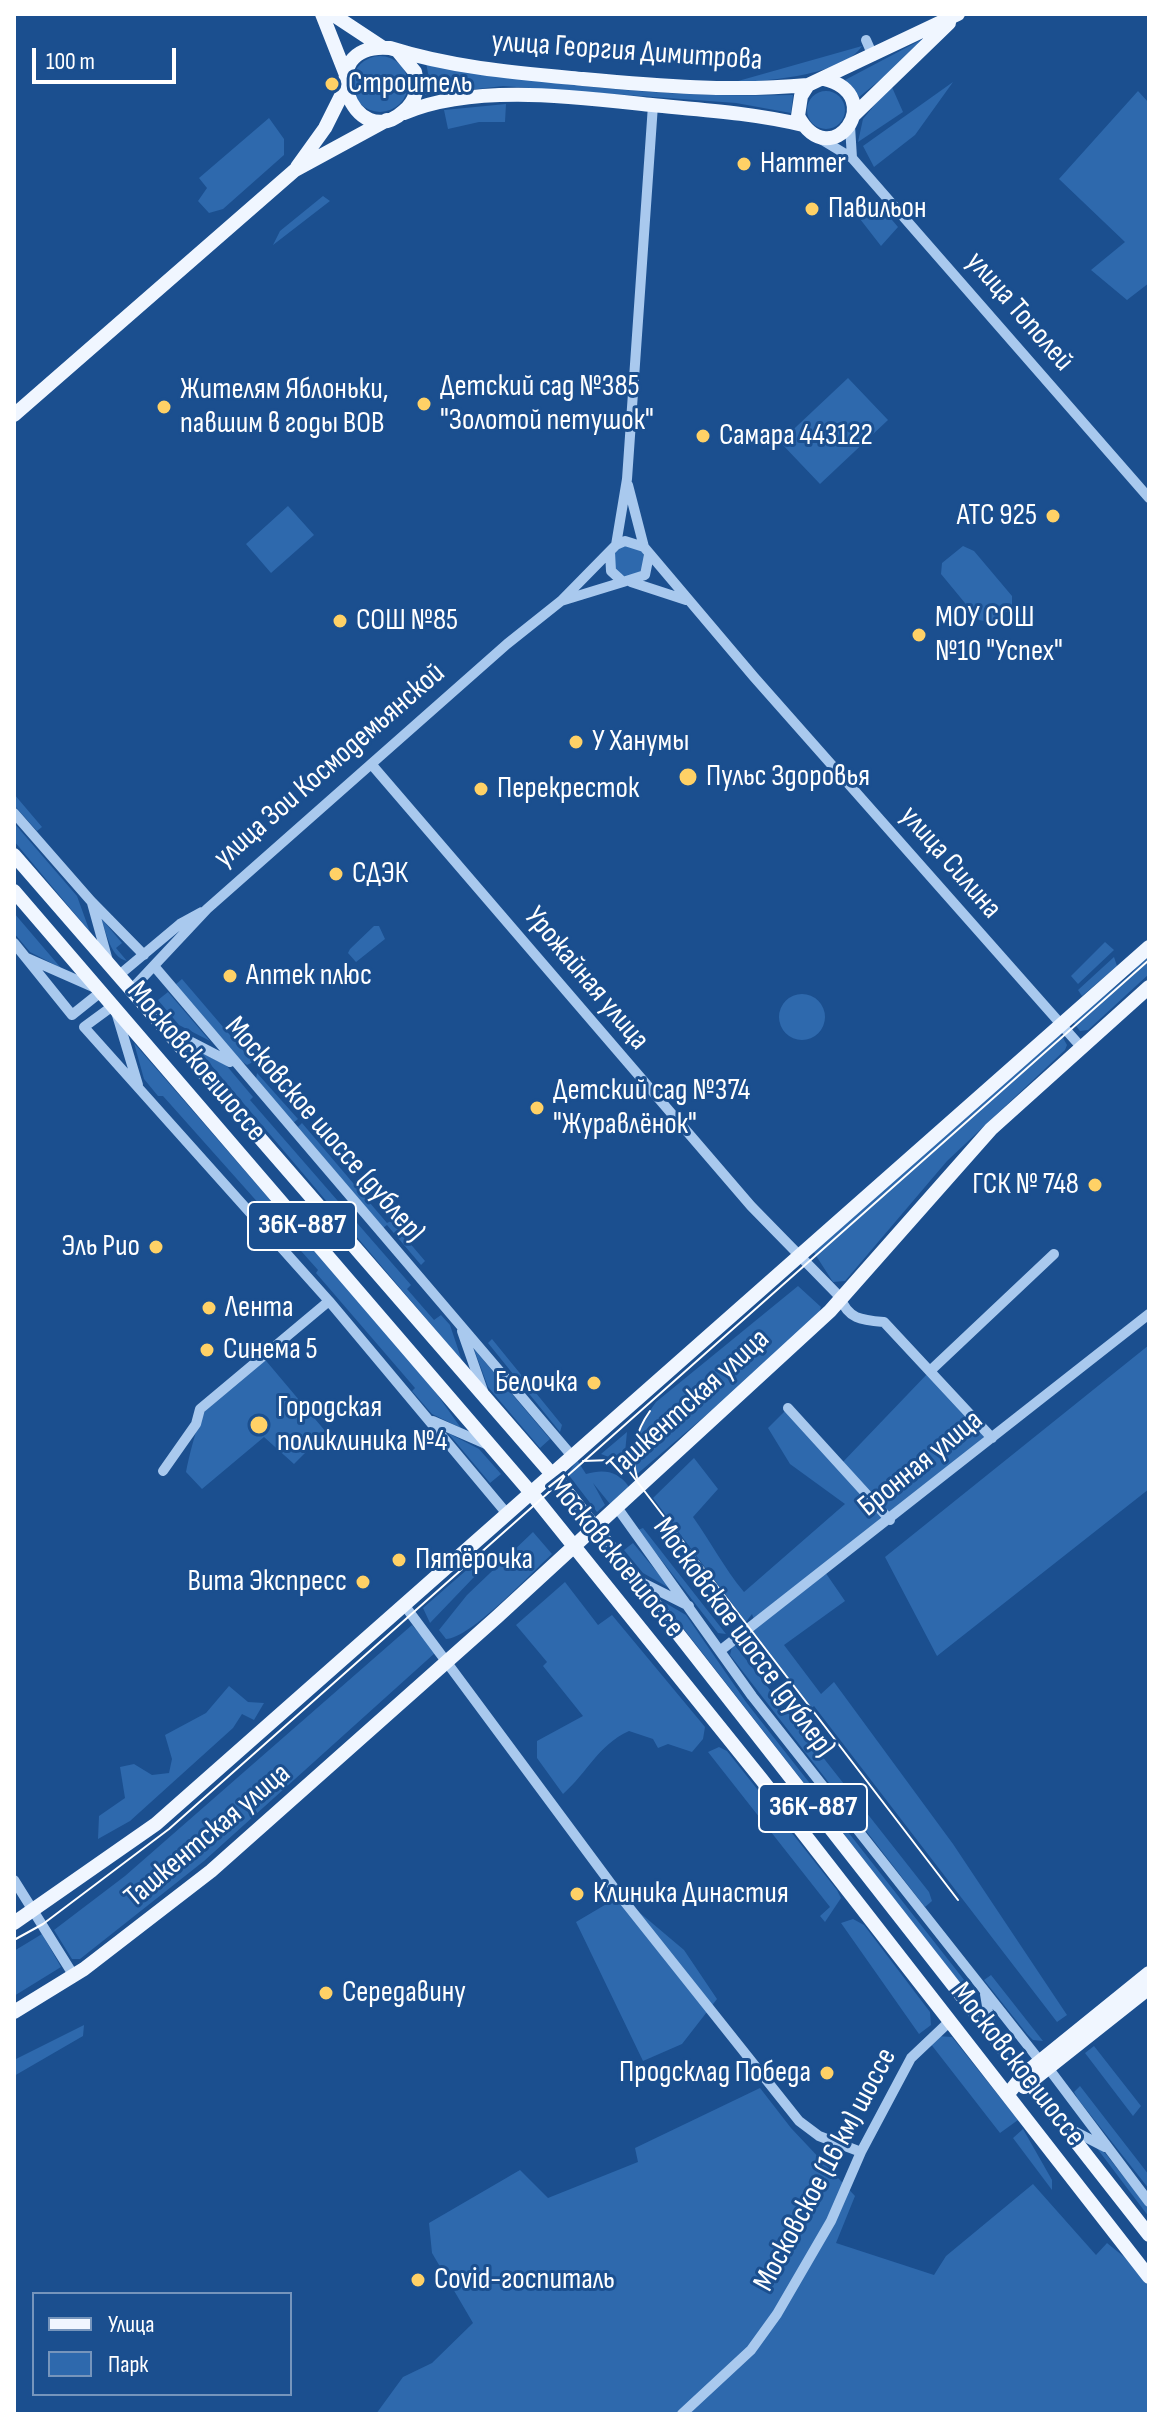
<!DOCTYPE html>
<meta charset="utf-8">
<style>
body{margin:0}
#map{position:relative;width:1163px;height:2428px;overflow:hidden;background:#1b4f8f;font-family:"Sofia Sans Condensed",sans-serif}
canvas{display:block}
.frame{position:absolute;inset:0;border:16px solid #fff;pointer-events:none}
.legend{position:absolute;left:32px;top:2292px;width:260px;height:104px;box-sizing:border-box;background:#1b4f8f;border:2px solid #7695bc;margin:0;padding:10px 14px;list-style:none;font-size:24px;color:#fff}
.legend li{display:flex;align-items:center;gap:16px;height:40px}
.legend b{width:40px;border:2px solid #7695bc}
.scale{position:absolute;left:32px;top:48px;width:144px;height:36px;box-sizing:border-box;border:4px solid #fff;border-top:0;padding-left:10px;font-size:24px;line-height:28px;white-space:nowrap;color:#fff;-webkit-text-stroke:6px #1b4f8f;paint-order:stroke}
</style>
<div id="map">
<canvas width="1163" height="2428"></canvas>
<div class="frame"></div>
<ul class="legend">
<li><b style="height:10px;background:#f0f6ff"></b>Улица</li>
<li><b style="height:22px;background:#2e69ad"></b>Парк</li>
</ul>
<div class="scale">100 m</div>
</div>
<script>
const context = document.querySelector('canvas').getContext('2d');
context.lineJoin = 'round';
function fillPath(path, color) {
  context.fillStyle = color;
  context.fill(path, 'evenodd');
}
function stroke(path, color, width, dash) {
  context.strokeStyle = color;
  context.lineWidth = width;
  context.lineCap = dash ? 'butt' : 'round';
  context.setLineDash(dash || []);
  context.stroke(path);
}
function label(font, color, halo, rows, align = 'center') {
  context.font = font + ' "Sofia Sans Condensed",sans-serif';
  context.lineWidth = 6;
  context.setLineDash([]);
  context.textBaseline = 'middle';
  context.strokeStyle = halo;
  context.fillStyle = color;
  for (const [text, x, y, turn = 0] of rows) {
    context.save();
    context.translate(x, y);
    context.rotate((+turn || 0) * Math.PI / 180);
    context.textAlign = isNaN(turn) ? turn : align;
    if (halo) context.strokeText(text, 0, 0);
    context.fillText(text, 0, 0);
    context.restore();
  }
}
fillPath(new Path2D(`
 M936,32L937,34L859,97L845,80Z
 M862,46C843,76 765,81 731,83Z
 M352 84a28 28 0 1 1 56 0a28 28 0 1 1-56 0Z
 M426,62C545,86 671,98 793,95L791,113L736,103L503,86L425,95L429,79Z
 M953,82L915,135L874,167L863,146Z
 M891,85L903,112L858,142L863,119Z
 M1138,91L1149,103V283L1127,300L1091,270L1125,242L1059,179Z
 M807 110a19 19 0 1 1 38 0a19 19 0 1 1-38 0Z
 M506,104L505,122H479L448,129L444,110Z
 M269,118L284,139V155L223,209L209,213L198,201L207,188L199,178Z
 M323,196L330,201L273,245L280,231Z
 M873,207H881L898,227L881,246L860,219Z
 M848,378L888,420L820,484L780,442Z
 M288,506L314,535L271,573L246,544Z
 M613 561a16 16 0 1 1 32 0a16 16 0 1 1-32 0Z
 M963,546L974,551L1012,596V607L993,623L979,620L941,574L942,563Z
 M14,794L42,827L37,831L14,805Z
 M14,823L77,896L90,932L14,841Z
 M14,913L61,968L30,952L14,933Z
 M101,918L122,943L116,948L127,961C110,957 107,934 101,918Z
 M374,926H379L385,939L356,962L348,953L350,949Z
 M1105,942L1114,950L1078,984L1071,976Z
 M1149,951V974L1088,1030L1080,1031L1073,1022L1131,974Z
 M1114,957L1117,966L1082,996L1078,990Z
 M182,979L253,1062L247,1065L241,1061L175,985Z
 M168,992L210,1041L179,1025L158,1000Z
 M779 1017a23 23 0 1 1 46 0a23 23 0 1 1-46 0Z
 M1056,1034L1062,1036L1067,1045L1065,1050L947,1161L845,1281L833,1282L813,1251Z
 M134,1043L429,1383L461,1428L432,1414L412,1391L415,1388L316,1273L318,1270L163,1096H158L144,1079Z
 M200,1052L226,1065L253,1097L250,1100L411,1285L407,1289L434,1320L441,1315L450,1325L462,1361Z
 M257,1073L298,1119L293,1123L256,1079Z
 M302,1123L387,1223L391,1221L425,1261L421,1265L387,1225L383,1228L298,1127Z
 M798,1286L821,1307L819,1313L774,1357L636,1475C634,1444 638,1427 656,1402Z
 M492,1339L562,1425L560,1432L488,1343Z
 M1149,1345V1489L937,1656L885,1557Z
 M474,1349L550,1439L540,1448L488,1387Z
 M262,1356L326,1432L294,1464L264,1437L202,1489L186,1472C202,1400 207,1401 262,1356Z
 M930,1371L992,1438L825,1572L845,1601L784,1645L821,1694L834,1682L953,1844L1067,2015L1057,2022L814,1706L811,1709L750,1630L756,1625L752,1614L746,1622L653,1498L694,1458L718,1489L693,1517C711,1542 724,1568 744,1592L845,1504L790,1464L768,1428L788,1408L840,1465Z
 M627,1432L624,1463L601,1454Z
 M448,1433L479,1449L501,1474L490,1483Z
 M577,1460L586,1474C604,1469 618,1471 629,1487L610,1504L593,1483L605,1505L597,1512L568,1474Z
 M643,1528L726,1634L718,1633L638,1530Z
 M533,1532L552,1554C532,1572 470,1639 446,1639L439,1630L467,1595Z
 M633,1543L671,1589L643,1573L624,1550Z
 M470,1567L476,1575L430,1623L423,1608Z
 M565,1582L598,1625L612,1615L705,1727L703,1739L692,1752L668,1744L658,1748L653,1739L629,1731C598,1745 588,1772 563,1794L537,1758V1741L583,1716L543,1666L547,1662L516,1625Z
 M662,1601L686,1615L746,1702L972,1990L977,2005Z
 M412,1625L436,1652L204,1861L80,1959H72L54,1930L125,1876Z
 M733,1643L929,1892L932,1901L925,1907L730,1655Z
 M229,1686L248,1702L264,1703L254,1720L242,1714L233,1728L130,1821L98,1839L99,1816L125,1798L120,1767L134,1764L152,1775L169,1773L172,1759L165,1735L206,1713Z
 M719,1747L727,1751L837,1890L841,1898L825,1922L820,1916L830,1907L708,1752Z
 M620,1896L684,1950L717,1999L682,2044L643,2061L576,1922Z
 M853,1919L864,1925L930,2012L931,2025L919,2034L841,1923Z
 M42,1934L61,1967L14,1996V1951Z
 M991,1975L1043,2041L1033,2040L1027,2034L984,1980Z
 M84,2025L83,2036L14,2076V2060Z
 M937,2036L952,2037L1018,2120L1000,2133L930,2043Z
 M1094,2046L1141,2106L1133,2116L1085,2053Z
 M1080,2086L1149,2175V2189L1078,2099L1074,2092Z
 M760,2088L791,2128L855,2196L836,2243L934,2275L946,2256L1033,2184L1096,2255L1107,2243L1149,2277V2414H376L403,2377L432,2363L473,2323L432,2253L429,2223L520,2170L548,2198L638,2162L635,2148Z
 M1023,2129L1052,2180V2190L1013,2138Z
 M1096,2147L1105,2153L1149,2209V2217Z`), '#2e69ad');
stroke(new Path2D(`
 M866,40L873,56
 M850,126L852,158
 M819,138L852,158L1149,498
 M628,485L644,547
 M616,545L627,479L653,105
 M610,552L611,571L623,582L645,575L649,555
 M631,582L686,600
 M561,601L623,582
 M372,765L751,1206L840,1297C848,1319 861,1320 884,1322L992,1438
 M14,813L91,901L144,955
 M92,903L108,961
 M14,943L72,1015L102,991L27,958
 M154,966L572,1456
 M118,976L180,924L202,912
 M131,990L207,909L507,644L561,601L616,545L625,541L644,547L754,677L1082,1048
 M170,1031L230,1062
 M138,1085L114,1005L84,1027L329,1301L508,1515
 M462,1331L483,1391
 M930,1371L1054,1254
 M788,1408L890,1520
 M433,1421L488,1445
 M163,1471L196,1424L200,1409L329,1301
 M616,1506L752,1696L1040,2061
 M639,1581L689,1606
 M405,1606L620,1896L799,2121L819,2136L861,2152
 M721,1650L1149,1314
 M14,1880L74,1976
 M985,1994L991,2030
 M1049,2069L1149,2202
 M1066,2127L1105,2147
 M682,2414L751,2350L777,2314L831,2221L861,2152L911,2058L950,2021`), '#a9c9ee', 10);
stroke(new Path2D(`
 M322,14L346,75
 M332,14L382,47
 M397,50L415,72C419,87 416,101 404,111C354,157 309,41 390,48C453,68 518,73 583,79C658,86 733,92 808,85
 M824,79C890,95 831,177 798,116L801,96L808,85L958,14
 M404,113C474,83 578,97 652,105C703,110 752,113 803,125
 M854,115L949,23
 M297,167L325,128L345,88
 M14,415L295,170L387,120
 M14,855L563,1487L1149,2235
 M14,891L532,1494L762,1780L1149,2277
 M14,1923L156,1824L1149,947
 M14,2012L84,1969L211,1871L497,1617L830,1311L991,1129L1149,987
 M1024,2087L1149,1988
 M1008,2094L1023,2075L1149,1973`), '#f0f6ff', 14);
stroke(new Path2D(`
 M583,1461L611,1460L629,1471L958,1900
 M637,1478C630,1453 635,1432 650,1411
 M14,1940L43,1924L169,1829L1149,960`), '#fff', 2);
for (const [x, y, r, color] of [
 [332,84,8,"#ffd166"],
 [744,164,8,"#ffd166"],
 [812,209,8,"#ffd166"],
 [424,404,8,"#ffd166"],
 [164,407,8,"#ffd166"],
 [703,436,8,"#ffd166"],
 [1053,516,8,"#ffd166"],
 [340,621,8,"#ffd166"],
 [919,635,8,"#ffd166"],
 [576,742,8,"#ffd166"],
 [688,777,10,"#ffd166"],
 [481,789,8,"#ffd166"],
 [336,874,8,"#ffd166"],
 [230,976,8,"#ffd166"],
 [537,1108,8,"#ffd166"],
 [1095,1185,8,"#ffd166"],
 [156,1247,8,"#ffd166"],
 [209,1308,8,"#ffd166"],
 [207,1350,8,"#ffd166"],
 [594,1383,8,"#ffd166"],
 [259,1425,10,"#ffd166"],
 [399,1560,8,"#ffd166"],
 [363,1582,8,"#ffd166"],
 [577,1894,8,"#ffd166"],
 [326,1993,8,"#ffd166"],
 [827,2073,8,"#ffd166"],
 [418,2280,8,"#ffd166"]
]) {
  const dot = new Path2D();
  dot.arc(x, y, r, 0, 2 * Math.PI);
  context.fillStyle = color;
  context.fill(dot);
  stroke(dot, '#1b4f8f', 3);
}
for (const [x, y, w] of [
 [302,1226,108],
 [813,1808,108]
]) {
  const box = new Path2D();
  box.roundRect(x - w / 2, y - 24, w, 48, 6);
  context.fillStyle = '#1b4f8f';
  context.fill(box);
  stroke(box, '#fff', 2);
}
label('bold 28px', '#fff', null, [
 ["36К-887",302,1226],
 ["36К-887",813,1808]
]);
label('30px', '#fff', '#1b4f8f', [
 ["улица Георгия Димитрова",627,52,4],
 ["улица Тополей",1019,312,49],
 ["улица Зои Космодемьянской",330,766,-41],
 ["улица Силина",950,863,49],
 ["Урожайная улица",586,979,50],
 ["Московское шоссе",196,1062,50],
 ["Московское шоссе (дублер)",324,1130,49],
 ["Ташкентская улица",689,1404,-42],
 ["Бронная улица",921,1464,-39],
 ["Московское шоссе",615,1557,51],
 ["Московское шоссе (дублер)",743,1638,54],
 ["Ташкентская улица",208,1836,-40],
 ["Московское шоссе",1017,2065,52],
 ["Московское (16 км) шоссе",826,2170,-62]
]);
label('30px', '#fff', '#1b4f8f', [
 ["Строитель",348,84],
 ["Hammer",760,164],
 ["Павильон",828,209],
 ["Детский сад №385",440,387],
 ["\"Золотой петушок\"",440,421],
 ["Жителям Яблоньки,",180,390],
 ["павшим в годы ВОВ",180,424],
 ["Самара 443122",719,436],
 ["АТС 925",1037,516,"right"],
 ["МОУ СОШ",935,618],
 ["№10 \"Успех\"",935,652],
 ["СОШ №85",356,621],
 ["У Ханумы",592,742],
 ["Пульс Здоровья",706,777],
 ["Перекресток",497,789],
 ["СДЭК",352,874],
 ["Аптек плюс",246,976],
 ["Детский сад №374",553,1091],
 ["\"Журавлёнок\"",553,1125],
 ["ГСК № 748",1079,1185,"right"],
 ["Эль Рио",140,1247,"right"],
 ["Лента",225,1308],
 ["Синема 5",223,1350],
 ["Белочка",578,1383,"right"],
 ["Городская",277,1408],
 ["поликлиника №4",277,1442],
 ["Пятёрочка",415,1560],
 ["Вита Экспресс",347,1582,"right"],
 ["Клиника Династия",593,1894],
 ["Середавину",342,1993],
 ["Продсклад Победа",811,2073,"right"],
 ["Covid-госпиталь",434,2280]
], 'left');
</script>
